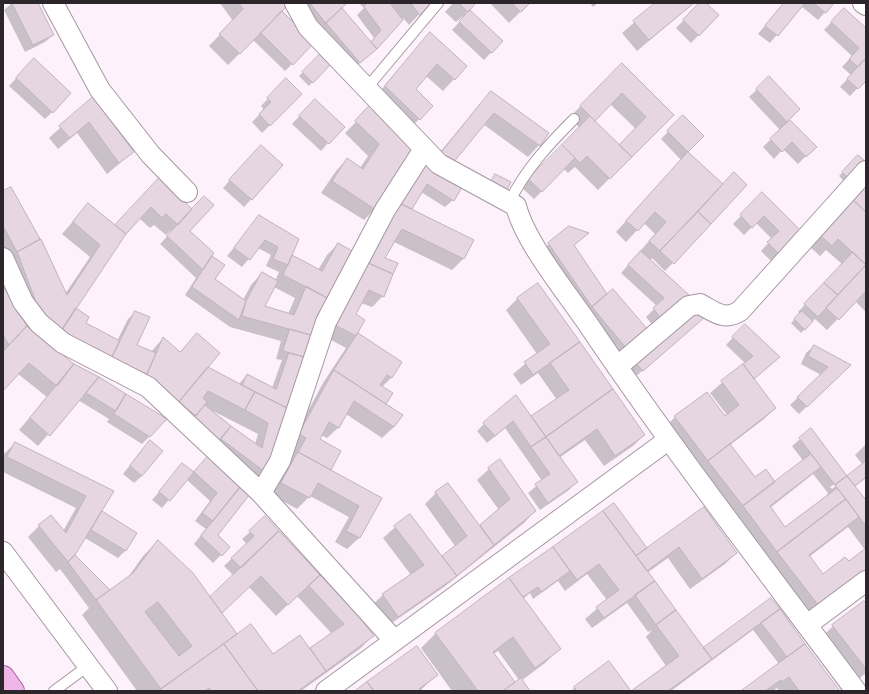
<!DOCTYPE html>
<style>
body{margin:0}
#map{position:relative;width:869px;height:694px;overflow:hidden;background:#fdf1fb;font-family:"Fira Sans",sans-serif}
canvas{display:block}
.frame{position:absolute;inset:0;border:4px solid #2c262b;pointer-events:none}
</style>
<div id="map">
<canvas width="869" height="694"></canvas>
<div class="frame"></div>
</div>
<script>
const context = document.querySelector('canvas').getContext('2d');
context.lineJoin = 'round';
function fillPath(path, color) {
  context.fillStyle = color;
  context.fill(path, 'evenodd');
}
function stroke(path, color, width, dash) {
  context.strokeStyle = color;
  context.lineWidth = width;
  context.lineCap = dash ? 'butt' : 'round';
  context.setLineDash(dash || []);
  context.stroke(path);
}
fillPath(new Path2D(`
 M12,3H37L53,35L45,42L25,52L4,10Z
 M220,3H285L280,11L313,43L285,71L253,40L228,65L209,46L233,21Z
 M297,3H346L341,8L371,43L374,38L357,15L364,8L359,3H430L409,25L403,18L377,48L352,70Z
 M453,3H475L465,14L502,41L484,60L452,30L464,17L463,16L456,22L445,12Z
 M490,3H529L509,23Z
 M590,3H598L593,7Z
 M657,3H694L637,51L622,33Z
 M701,3H705L718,15L691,43L676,28Z
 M784,3H833L818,20L801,6L770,43L758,34Z
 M836,17L866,30V79L850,96L840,87L851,75L842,67L852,56L824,30Z
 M430,34L466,66L443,91L426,76L415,90L431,106L408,131L374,98Z
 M321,54L330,63L309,86L299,76Z
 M622,64L672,115L598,190L575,167L568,173L564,169L534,199L521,187L580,128L569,118ZM610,104L636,129L619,146L594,121Z
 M26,67L52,112L45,119L9,86Z
 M769,78L789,120L815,147L798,164L783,149L774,159L763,147L780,130L749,97Z
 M286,80L301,94L262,133L252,122L264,110L261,106Z
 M491,92L539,145L528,157L483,124L451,163L453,200L445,207L421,192L410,210L472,240L463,259L452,270L394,242L384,259L383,296L372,307L361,303L354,315L357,333L401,363L391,378L382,387L385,404L394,427L382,438L346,414L339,427L327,438L321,435L319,439L340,451L330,470L380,498L359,538L347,549L335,542L349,517L310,496L297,509L270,494L295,449L289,446L323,383L346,348L322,335L388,216L433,170L429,165Z
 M93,98L133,152L107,174L77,133L58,149L49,138Z
 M372,106L414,148L375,209L364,220L321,193L336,171L347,159L360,168L368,156L345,133Z
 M307,108L328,143L321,151L292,124Z
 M683,116L703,136L687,152L723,185H746L665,271L652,258L650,261L681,303L654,327L646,317L657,306L621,273L655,234L644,223L626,242L616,232L681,160L661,139Z
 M253,154L282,165L244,207L223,188Z
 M858,156L845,182L839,176Z
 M148,191L188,231L211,256L214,280L243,300L251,285L262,273L275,281L279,272L266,266L271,255L258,248L242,267L227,256L259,217L290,255L318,270L327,255L338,244L275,458L253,483L136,386L47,344L74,365L98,378L150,436L142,444L107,422L109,419L78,400L38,446L19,430L47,397L18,374L3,390V288L26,327L42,340L3,247V192L39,239L35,243L65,294L90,257L62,234L88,204L115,226ZM139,218L150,228L154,225L166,235L171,230L172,231L160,244L196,278L185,295L230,327L281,341L276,359L282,360L272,388L247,375L239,384L207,368L197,334L179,353L163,338L151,352L135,345L136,312L128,319L117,341L84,324L72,312L125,234ZM274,287L295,298L288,314L263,307ZM211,410L258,434L255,444L231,426Z
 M866,193V312L855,301L827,330L815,319L801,333L791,323L800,314L798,312L842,264L826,250L820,256L810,247L842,213Z
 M762,194L802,233L772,262L761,251L772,239L756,223L744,235L733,224Z
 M587,233L573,246L602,298L647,331L619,356L537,255L549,244Z
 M518,298L644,435L633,446L604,466L585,440L559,458L576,482L569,490L540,510L528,493L542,481L505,428L487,443L477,431L484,424L531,418L557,400L538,373L521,385L513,374L537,354L506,310Z
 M703,318L634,378L627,370Z
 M737,333L778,357L753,379L775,408L764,419L730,445L755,479L775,483L804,462L792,446L811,430L847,477L863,465L855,455L866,444V478L854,487L866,502V572L807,617L664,428L675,417L707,393L725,417L727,415L710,393L745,363L726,345ZM813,474L828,493L825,498L785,528L770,508ZM839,481V483L832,489L830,487ZM848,527L865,550L848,563L823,575L809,557Z
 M814,346L850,365L799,414L790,405L821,375L801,364L806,353Z
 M15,443L113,491L99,516L102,513L126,550L118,558L85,538L74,556L109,591L126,580L143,556L158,541L210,598L234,576L224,566L247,544L242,539L250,532L279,533L356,615L372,636L361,648L301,691H137L82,615L89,608L60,569L56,572L28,537L39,526L63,531L76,508L3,472V455ZM249,587L276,616L297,596L332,634L310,649L273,656L233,639L236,634L221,613Z
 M143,449L142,476L134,483L123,474Z
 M208,458L249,494L216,535L229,547L213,563L194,544L206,529L195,521L210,501L186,479L162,508L152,500L183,464L193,473Z
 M489,469L535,511L524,523L444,587L386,627L371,606L383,595L411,575L383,538L409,515L442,557L455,546L425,504L436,493L480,527L499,510L477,480Z
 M614,504L643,552L704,508L736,553L725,564L690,589L668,558L647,573L703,649L771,599L839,691H779L777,688L773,691H743L779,664L753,630L671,691H632L666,666L646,637L652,630L648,632L627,603L592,628L585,619L607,600L587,574L565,591L558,581L533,599L530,593L523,599L559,649L545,663L521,681L529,691H452L421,648L436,633ZM498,651L519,680L515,684L493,654Z
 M866,604V673L856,681L822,637L833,626Z
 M609,663L630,691H571L574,688Z
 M436,675L420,691H357Z`), '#0003');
const building = new Path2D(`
 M12,3H38L54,35L33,45Z
 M239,3H286L288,5L240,54L219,34L243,9Z
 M310,3H347L326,23Z
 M367,3H390L403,20L377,49L371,42L381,30L364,7Z
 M411,3H431L420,15Z
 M459,3H476L468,12Z
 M512,3H530L521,12Z
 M655,3H694L649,40L633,21Z
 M699,3H706L719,15L699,36L683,20Z
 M784,3H805L778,36L765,26Z
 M814,3H834L826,13Z
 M342,8L377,49L360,63L326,23Z
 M844,8L866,28V58L858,67L849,59L859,48L831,22Z
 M470,10L503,41L492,53L459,22Z
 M282,11L314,43L293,65L261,33Z
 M430,32L467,66L455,80L437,64L416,89L433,106L420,120L385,86Z
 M321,53L332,63L313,83L302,72Z
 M34,58L71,93L53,113L16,78Z
 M866,58V81L858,89L847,79Z
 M622,63L674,115L632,157L619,145L646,117L622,93L595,121L580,106Z
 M769,76L800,109L787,122L756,89Z
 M286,78L302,94L270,126L259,114L271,102L267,98Z
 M491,91L549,133L540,146L494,113L452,164L440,154Z
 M93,97L134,152L119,163L89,122L70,138L59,126Z
 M315,99L345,127L329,144L299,116Z
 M371,104L416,148L376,210L332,181L347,158L363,169L379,144L355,121Z
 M683,115L704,136L688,152L667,131Z
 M590,116L632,157L610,179L587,156L580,163L562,145Z
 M790,120L817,147L806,157L792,142L782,152L770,139Z
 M261,145L283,165L252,200L229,180Z
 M562,145L575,158L542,192L528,179Z
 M688,152L723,184L660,251L649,241L666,222L655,212L638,231L626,221Z
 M858,155L866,162L850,180L842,172Z
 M423,163L462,187L454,201L427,184L412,209L399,203Z
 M734,172L747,185L711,224L698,212Z
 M495,174L511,182L506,192L490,184Z
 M159,178L192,209L178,225L166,214L162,218L151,207L126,234L115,225Z
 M11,187L40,239L17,252L3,226V191Z
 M863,189L866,192V212L853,200Z
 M762,192L803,233L781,256L767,242L779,231L764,216L752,228L740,215Z
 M204,196L214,205L190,231L214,253L203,270L167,236Z
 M853,200L866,212V265L838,239L832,246L821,236Z
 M88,203L126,234L60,333L53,327L37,305L17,252L41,239L67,295L100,245L73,222Z
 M399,203L474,240L464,259L402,229L385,258L398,263L393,274L366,262Z
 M698,212L711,224L674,264L660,251Z
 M259,215L299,239L288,265L273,259L278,247L265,240L250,260L234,248Z
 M569,226L589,233L574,245L607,294L592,307L548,243Z
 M338,243L356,253L329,299L283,275L292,255L322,271Z
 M641,251L690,296L662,320L653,308L664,298L628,265Z
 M853,252L866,265L838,295L824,283Z
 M212,256L225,265L215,279L246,301L239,320L192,287Z
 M366,262L393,274L384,297L369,290L356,314L365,320L356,336L333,324Z
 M866,265V291L839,320L826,308Z
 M262,272L278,281L265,306L294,315L306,286L329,299L314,336L242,316L246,301Z
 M538,283L580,342L533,375L524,362L550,344L517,298Z
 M824,283L838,295L818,317L804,304Z
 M3,286L27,326L9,345L3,335Z
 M613,289L649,331L627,349L592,307Z
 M76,308L89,317L86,323L120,341L111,359L60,333Z
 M693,310L704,318L643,371L634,361Z
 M135,311L150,317L137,345L156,353L147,374L111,359Z
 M802,311L813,321L805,330L794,319Z
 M745,324L780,357L754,379L743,364L753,356L732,337Z
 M27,326L74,364L57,386L29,363L3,391V352Z
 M290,329L314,336L308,358L283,351Z
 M197,333L220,353L179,402L147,374L163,337L180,352Z
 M358,333L402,362L392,378L387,375L380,385L393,393L386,404L334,370Z
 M580,342L613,389L546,437L531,416L569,390L550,363Z
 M814,345L851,365L807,407L797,397L828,367L808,356Z
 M289,353L308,358L289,409L242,385L247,374L276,389Z
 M74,364L99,377L50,436L30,418Z
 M743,364L776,408L708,461L674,416L707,392L725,416L739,405L721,381Z
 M208,367L255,392L245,410L208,391L203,398L207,402L196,416L179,402Z
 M334,370L403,415L394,427L354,401L339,428L329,422L320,439L341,451L331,470L298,452L306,438L299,434Z
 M99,377L126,394L116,411L86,393Z
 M613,389L645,435L615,456L597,429L559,456L546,437Z
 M255,392L289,409L265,472L221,439L231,426L262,448L268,423L245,410Z
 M126,394L167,419L150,437L114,414Z
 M516,395L546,437L531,447L513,421L495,436L483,423Z
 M205,405L231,426L219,440L193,419Z
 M811,428L847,476L835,485L799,438Z
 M546,437L578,482L548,503L535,484L550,474L531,447Z
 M150,440L163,451L142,476L130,466Z
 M15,442L114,491L75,555L68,562L38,525L51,515L66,533L86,496L7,457Z
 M730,444L755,477L766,469L775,482L743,506L708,461Z
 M298,452L382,498L360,538L346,531L359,506L318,483L310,498L281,483Z
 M811,454L821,467L770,506L785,527L837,488L846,499L777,552L743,506Z
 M208,456L241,486L213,521L202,513L217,493L194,472Z
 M500,459L536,511L494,545L480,525L510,499L488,468Z
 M866,461V477L855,486L847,476Z
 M182,463L194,472L170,501L159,492Z
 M847,476L866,500V526L835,485Z
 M448,483L494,545L457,576L442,556L467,536L435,492Z
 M241,486L250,494L218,535L230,547L222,556L201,536Z
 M846,499L859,517L809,555L823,574L845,557L849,561L866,548V570L819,606L777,552Z
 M614,503L647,548L636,556L603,511Z
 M704,507L737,553L702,579L679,547L647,571L636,556Z
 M102,511L137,533L126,551L91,530Z
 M603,511L655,581L604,618L596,607L619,590L599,564L577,580L553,547Z
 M410,514L457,576L398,617L382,594L424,565L394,526Z
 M265,516L279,531L241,568L231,558L254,536L249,531Z
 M279,531L320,575L288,605L261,576L222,613L210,597Z
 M158,540L193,573L237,634L161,689L96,600L133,573ZM158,602L192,646L179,656L145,612Z
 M553,547L570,571L541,592L538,587L523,597L509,578Z
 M75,555L110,590L96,600L68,562Z
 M320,575L357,614L374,636L326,671L310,648L344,624L309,586Z
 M509,578L561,649L535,668L513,637L493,652L515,682L503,691H478L435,633Z
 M655,581L676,610L656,625L635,595Z
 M771,598L780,609L712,659L703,648Z
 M864,601L866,603V669L832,625Z
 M780,609L805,644L787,657L761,623Z
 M676,610L712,659L668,691H631L679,656L656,625Z
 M251,624L273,654L300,635L326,671L298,691H258L224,644Z
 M224,644L258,691H211L209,688L205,691H162L161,689Z
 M805,644L840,691H799L789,677L782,682L781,680L765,691H741Z
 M417,646L438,675L419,689L421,691H374L367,682Z
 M609,661L631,691H577L574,687Z
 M521,678L530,691H503L515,682Z
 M367,682L374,691H355Z`);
fillPath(building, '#e5d6e2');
stroke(building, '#c0b2be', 1);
const service = new Path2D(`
 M366,89L438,3
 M510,201C525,170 549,144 574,119
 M54,691L88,666`);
const minor = new Path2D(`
 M53,3L100,90L151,155L187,192
 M295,3L308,27L439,164L516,206C525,242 566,292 588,324C673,450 766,570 856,691
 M863,3L866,5
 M3,258L23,302L39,323L63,343L148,387L261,493L394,640
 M617,367L689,306L700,304C715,312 724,321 740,311L866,171
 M261,493L280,461L326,322L385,210L424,149
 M3,552L107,691
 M807,625L866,581
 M326,691L668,440`);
const primary = new Path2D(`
 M3,677L13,691`);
stroke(service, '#a597a2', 12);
stroke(minor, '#a597a2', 22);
stroke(primary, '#a4649b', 24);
stroke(service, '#fff', 10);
stroke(minor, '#fff', 20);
stroke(primary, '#efb6e8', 22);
</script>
